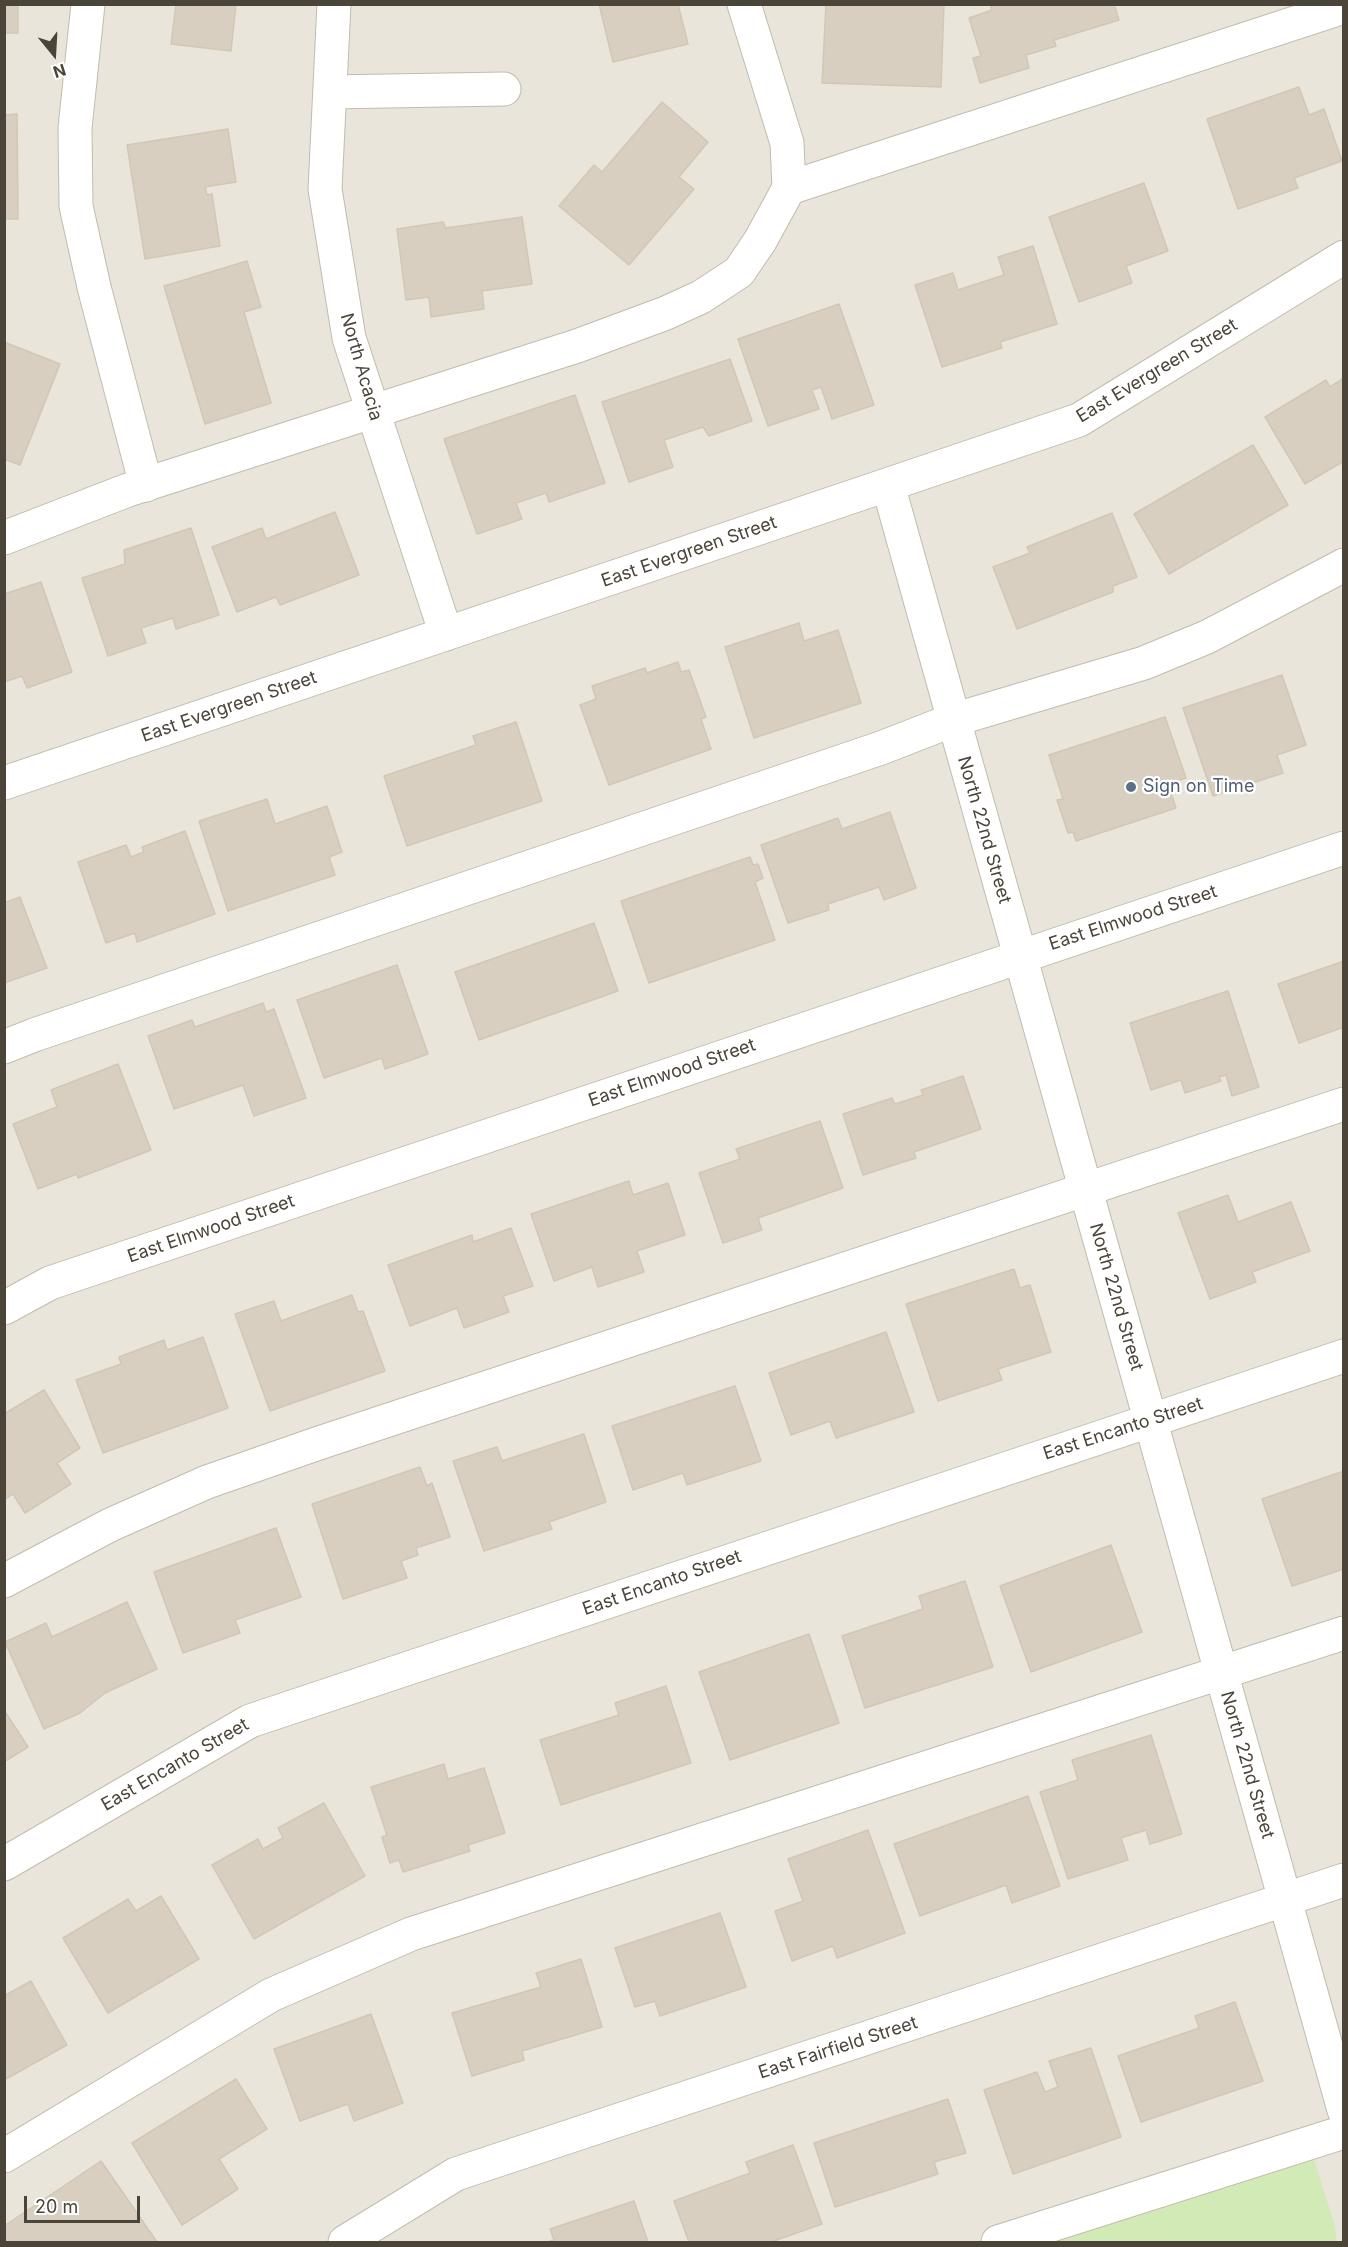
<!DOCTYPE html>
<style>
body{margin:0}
#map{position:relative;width:1348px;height:2247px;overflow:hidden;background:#f6f3ec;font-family:Inter,sans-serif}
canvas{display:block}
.frame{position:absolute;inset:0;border:6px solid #4b4439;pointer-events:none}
.north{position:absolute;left:24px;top:24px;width:60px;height:60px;-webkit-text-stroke:4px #fff;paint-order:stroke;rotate:162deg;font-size:16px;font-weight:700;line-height:24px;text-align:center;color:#4b4439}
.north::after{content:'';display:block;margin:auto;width:21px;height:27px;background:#4b4439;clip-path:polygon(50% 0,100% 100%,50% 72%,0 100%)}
.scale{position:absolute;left:24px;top:2196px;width:116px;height:27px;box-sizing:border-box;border:3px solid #4b4439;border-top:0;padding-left:8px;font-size:18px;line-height:21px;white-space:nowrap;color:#4b4439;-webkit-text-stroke:4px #fff;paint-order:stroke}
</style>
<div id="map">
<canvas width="1348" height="2247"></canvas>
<div class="frame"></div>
<div class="north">N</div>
<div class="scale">20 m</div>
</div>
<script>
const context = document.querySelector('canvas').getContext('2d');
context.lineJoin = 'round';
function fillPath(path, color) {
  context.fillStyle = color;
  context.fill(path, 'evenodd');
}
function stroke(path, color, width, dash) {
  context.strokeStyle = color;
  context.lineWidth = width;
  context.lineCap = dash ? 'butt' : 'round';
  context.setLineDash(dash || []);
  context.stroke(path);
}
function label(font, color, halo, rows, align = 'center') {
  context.font = font + ' Inter,sans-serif';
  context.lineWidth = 4.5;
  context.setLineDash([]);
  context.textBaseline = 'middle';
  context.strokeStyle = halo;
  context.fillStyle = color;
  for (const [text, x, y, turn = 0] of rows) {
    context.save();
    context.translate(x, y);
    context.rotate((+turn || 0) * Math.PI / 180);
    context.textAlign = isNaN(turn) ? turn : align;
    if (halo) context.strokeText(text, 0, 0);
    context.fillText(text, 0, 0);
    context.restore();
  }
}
fillPath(new Path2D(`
 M5,5H1343V2242H5Z`), '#eae5da');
fillPath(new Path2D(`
 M1310,2147L1334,2223L1337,2242H1017Z`), '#d2eab5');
const building = new Path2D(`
 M4,4H18V33H4Z
 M176,4H236L231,51L171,44Z
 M599,4H678L688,44L613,62Z
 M826,4H944L941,87L822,83Z
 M990,4H1114L1119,20L1054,40L1056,46L1026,55L1029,68L980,83L973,58L981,56L969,18L992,10Z
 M1299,87L1309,115L1324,109L1342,161L1294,178L1298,188L1238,209L1207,119Z
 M662,102L708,142L679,177L694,189L629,265L559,206L594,165L602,172Z
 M17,114L18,219H4V115Z
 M228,129L236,182L205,187L207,195L212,194L220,246L145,259L127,145Z
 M1144,183L1168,251L1126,266L1132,283L1079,302L1049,217Z
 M522,217L532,284L482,291L484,309L431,317L429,297L406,300L397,229L443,222L446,228Z
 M1033,246L1057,324L1000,342L1002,348L942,367L915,285L953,273L958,290L1004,275L998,257Z
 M247,261L261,307L244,312L271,403L205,424L164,286Z
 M839,304L874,405L832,419L821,387L812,390L819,409L768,426L738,339Z
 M4,342L60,364L20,465L4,459Z
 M730,359L752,421L709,436L703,427L664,440L673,467L629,482L602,402Z
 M1344,378V461L1305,484L1265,417L1326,380L1330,387Z
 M575,395L605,483L549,502L546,493L516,503L522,519L477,534L444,439Z
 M1253,445L1288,505L1169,574L1134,514Z
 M335,512L359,575L280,605L276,597L237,612L212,547L262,528L266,539Z
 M1112,513L1137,577L1113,586V592L1017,629L993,567L1030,553L1027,547Z
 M191,528L219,615L176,629L173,618L141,628L146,643L108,656L82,578L125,564L124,550Z
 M41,582L72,672L27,688L22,676L4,682V594Z
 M799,623L804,641L838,630L861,703L754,738L725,647Z
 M678,662L681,672L689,670L706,717L701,719L711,749L609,785L580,705L596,699L592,686L645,668L647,673Z
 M1282,675L1306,745L1277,755L1283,773L1213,796L1183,708Z
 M1165,717L1186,778L1168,784L1176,808L1076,841L1073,832L1068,833L1057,800L1063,799L1049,755Z
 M516,722L542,801L407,846L384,776L476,745L473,736Z
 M267,799L275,824L327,806L342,852L329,857L335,875L228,911L199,821Z
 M890,812L916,888L884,900L879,887L828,904L829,910L788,923L761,845L838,818L842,829Z
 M185,831L215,914L137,942L135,933L106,943L78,862L126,845L131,857L144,852L142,847Z
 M750,857L753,865L758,864L763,878L755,882L775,940L649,983L621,901Z
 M20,897L47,968L4,983V903Z
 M594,923L618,991L479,1040L455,972Z
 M1344,961V1027L1299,1043L1278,984Z
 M397,965L428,1054L385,1069L382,1058L324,1078L297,1000Z
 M1228,991L1259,1087L1232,1096L1226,1075L1219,1077L1221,1081L1185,1093L1181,1080L1151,1090L1130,1023Z
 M263,1003L266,1012L274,1009L306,1098L254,1116L243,1085L174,1109L148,1036L192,1020L195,1027Z
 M118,1064L151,1150L78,1178L77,1174L38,1189L13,1124L57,1107L51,1090Z
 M963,1076L981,1129L914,1152L916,1158L863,1175L843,1114L892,1098L895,1104L923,1095L921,1090Z
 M820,1121L843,1188L758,1218L762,1230L723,1243L699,1173L740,1159L736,1149Z
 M629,1181L633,1195L668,1183L685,1235L637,1251L644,1272L598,1287L592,1267L554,1281L531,1214Z
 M1228,1195L1238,1222L1291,1202L1310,1251L1252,1272L1256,1282L1210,1299L1178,1213Z
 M511,1228L533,1286L503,1296L509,1312L464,1328L457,1308L410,1326L388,1265L472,1235L473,1242Z
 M1014,1269L1020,1288L1030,1285L1051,1352L998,1369L1002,1380L938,1401L906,1304Z
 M352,1295L358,1312L363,1311L385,1371L270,1411L235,1314L274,1301L281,1321Z
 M886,1332L914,1412L836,1438L830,1421L791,1435L769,1373Z
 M203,1337L228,1408L103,1453L76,1380L121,1364L119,1357L164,1340L167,1350Z
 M735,1386L761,1461L687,1485L683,1473L633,1490L612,1426Z
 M44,1390L80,1448L57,1463L71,1484L25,1513L13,1494L4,1500V1414Z
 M584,1434L606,1502L549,1522L552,1529L484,1551L453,1461L497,1447L502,1461Z
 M420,1467L427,1486L432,1483L450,1537L416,1548L418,1555L401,1561L407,1578L343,1599L312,1504Z
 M1344,1471V1569L1292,1586L1262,1499Z
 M276,1528L301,1597L235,1620L240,1633L183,1653L154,1572Z
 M1111,1545L1142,1632L1031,1672L1000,1586Z
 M965,1581L993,1667L865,1708L842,1636L923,1609L919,1596Z
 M127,1602L157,1669L105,1693L80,1713L44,1729L5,1642L46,1623L52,1637Z
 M809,1634L839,1723L730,1760L699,1672Z
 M666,1686L691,1763L561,1805L540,1740L619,1715L615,1703Z
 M4,1710L28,1747L4,1762Z
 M1151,1735L1182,1834L1150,1844L1146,1830L1121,1838L1128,1860L1068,1879L1040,1792L1078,1780L1072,1760Z
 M444,1764L448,1779L484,1768L505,1833L468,1845L470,1851L403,1872L399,1860L390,1863L382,1837L387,1835L371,1787Z
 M1028,1796L1060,1886L1012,1903L1006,1885L920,1916L894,1844Z
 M324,1803L365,1876L254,1939L212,1865L258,1839L263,1849L283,1838L278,1828Z
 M868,1830L905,1933L837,1958L833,1946L792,1961L775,1911L803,1901L788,1859Z
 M161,1896L199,1959L108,2013L63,1938L128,1899L136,1911Z
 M720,1913L746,1987L660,2016L655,2001L635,2007L615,1948Z
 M581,1959L602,2027L522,2051L524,2060L472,2076L452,2013L541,1987L536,1973Z
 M31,1981L67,2045L4,2080V1996Z
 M1235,2002L1263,2081L1141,2122L1118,2056L1199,2028L1195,2016Z
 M371,2014L403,2103L354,2121L348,2104L300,2121L274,2049Z
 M1091,2048L1121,2137L1013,2174L984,2090L1037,2072L1045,2092L1058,2087L1049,2061Z
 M236,2079L267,2129L219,2159L238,2189L182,2225L132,2143Z
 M948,2099L966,2153L934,2162L938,2174L835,2207L814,2143Z
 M793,2145L822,2224L771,2242H689L674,2201L750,2173L746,2162Z
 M101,2161L157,2242H7L4,2239V2226Z
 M634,2201L648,2242H547L554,2240L550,2229Z`);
fillPath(building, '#d8cfc1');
stroke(building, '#d3c7b4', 1.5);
const minor = new Path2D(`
 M88,4L75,128L76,206L94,287L146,485
 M334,4L325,189L349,338L446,634
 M330,92L504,89
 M789,188L1344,7
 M888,485L1344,2110
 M4,538L128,490L577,346L666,313L701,297L739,272L760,241L789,188L787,143L744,4
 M4,783L1079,420L1344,257
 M4,1047L34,1035L881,748L953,720L1144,663L1207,637L1344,565
 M4,1308L50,1283L1344,848
 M4,1581L110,1525L207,1482L319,1443L1344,1104
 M4,1864L250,1721L1344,1356
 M4,2156L271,1995L411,1934L1344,1633
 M345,2242L456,2174L1344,1880
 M998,2242L1344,2132`);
stroke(minor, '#c2bbae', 35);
stroke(minor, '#fff', 33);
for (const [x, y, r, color] of [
 [1131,787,6,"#5c6f8a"]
]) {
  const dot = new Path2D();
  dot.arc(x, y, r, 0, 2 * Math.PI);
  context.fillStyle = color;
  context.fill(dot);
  stroke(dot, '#fff', 2);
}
label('18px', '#4b4439', '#fff', [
 ["North Acacia",361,367,74],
 ["East Evergreen Street",1157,371,-31],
 ["East Evergreen Street",689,552,-19],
 ["East Evergreen Street",229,707,-19],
 ["North 22nd Street",984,830,74],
 ["East Elmwood Street",1133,918,-18],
 ["East Elmwood Street",672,1073,-19],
 ["East Elmwood Street",211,1229,-19],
 ["North 22nd Street",1116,1297,74],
 ["East Encanto Street",1123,1429,-18],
 ["East Encanto Street",662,1583,-19],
 ["East Encanto Street",175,1765,-30],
 ["North 22nd Street",1247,1765,74],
 ["East Fairfield Street",838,2048,-18]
]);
label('18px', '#4e5e75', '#fff', [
 ["Sign on Time",1143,787]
], 'left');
</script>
